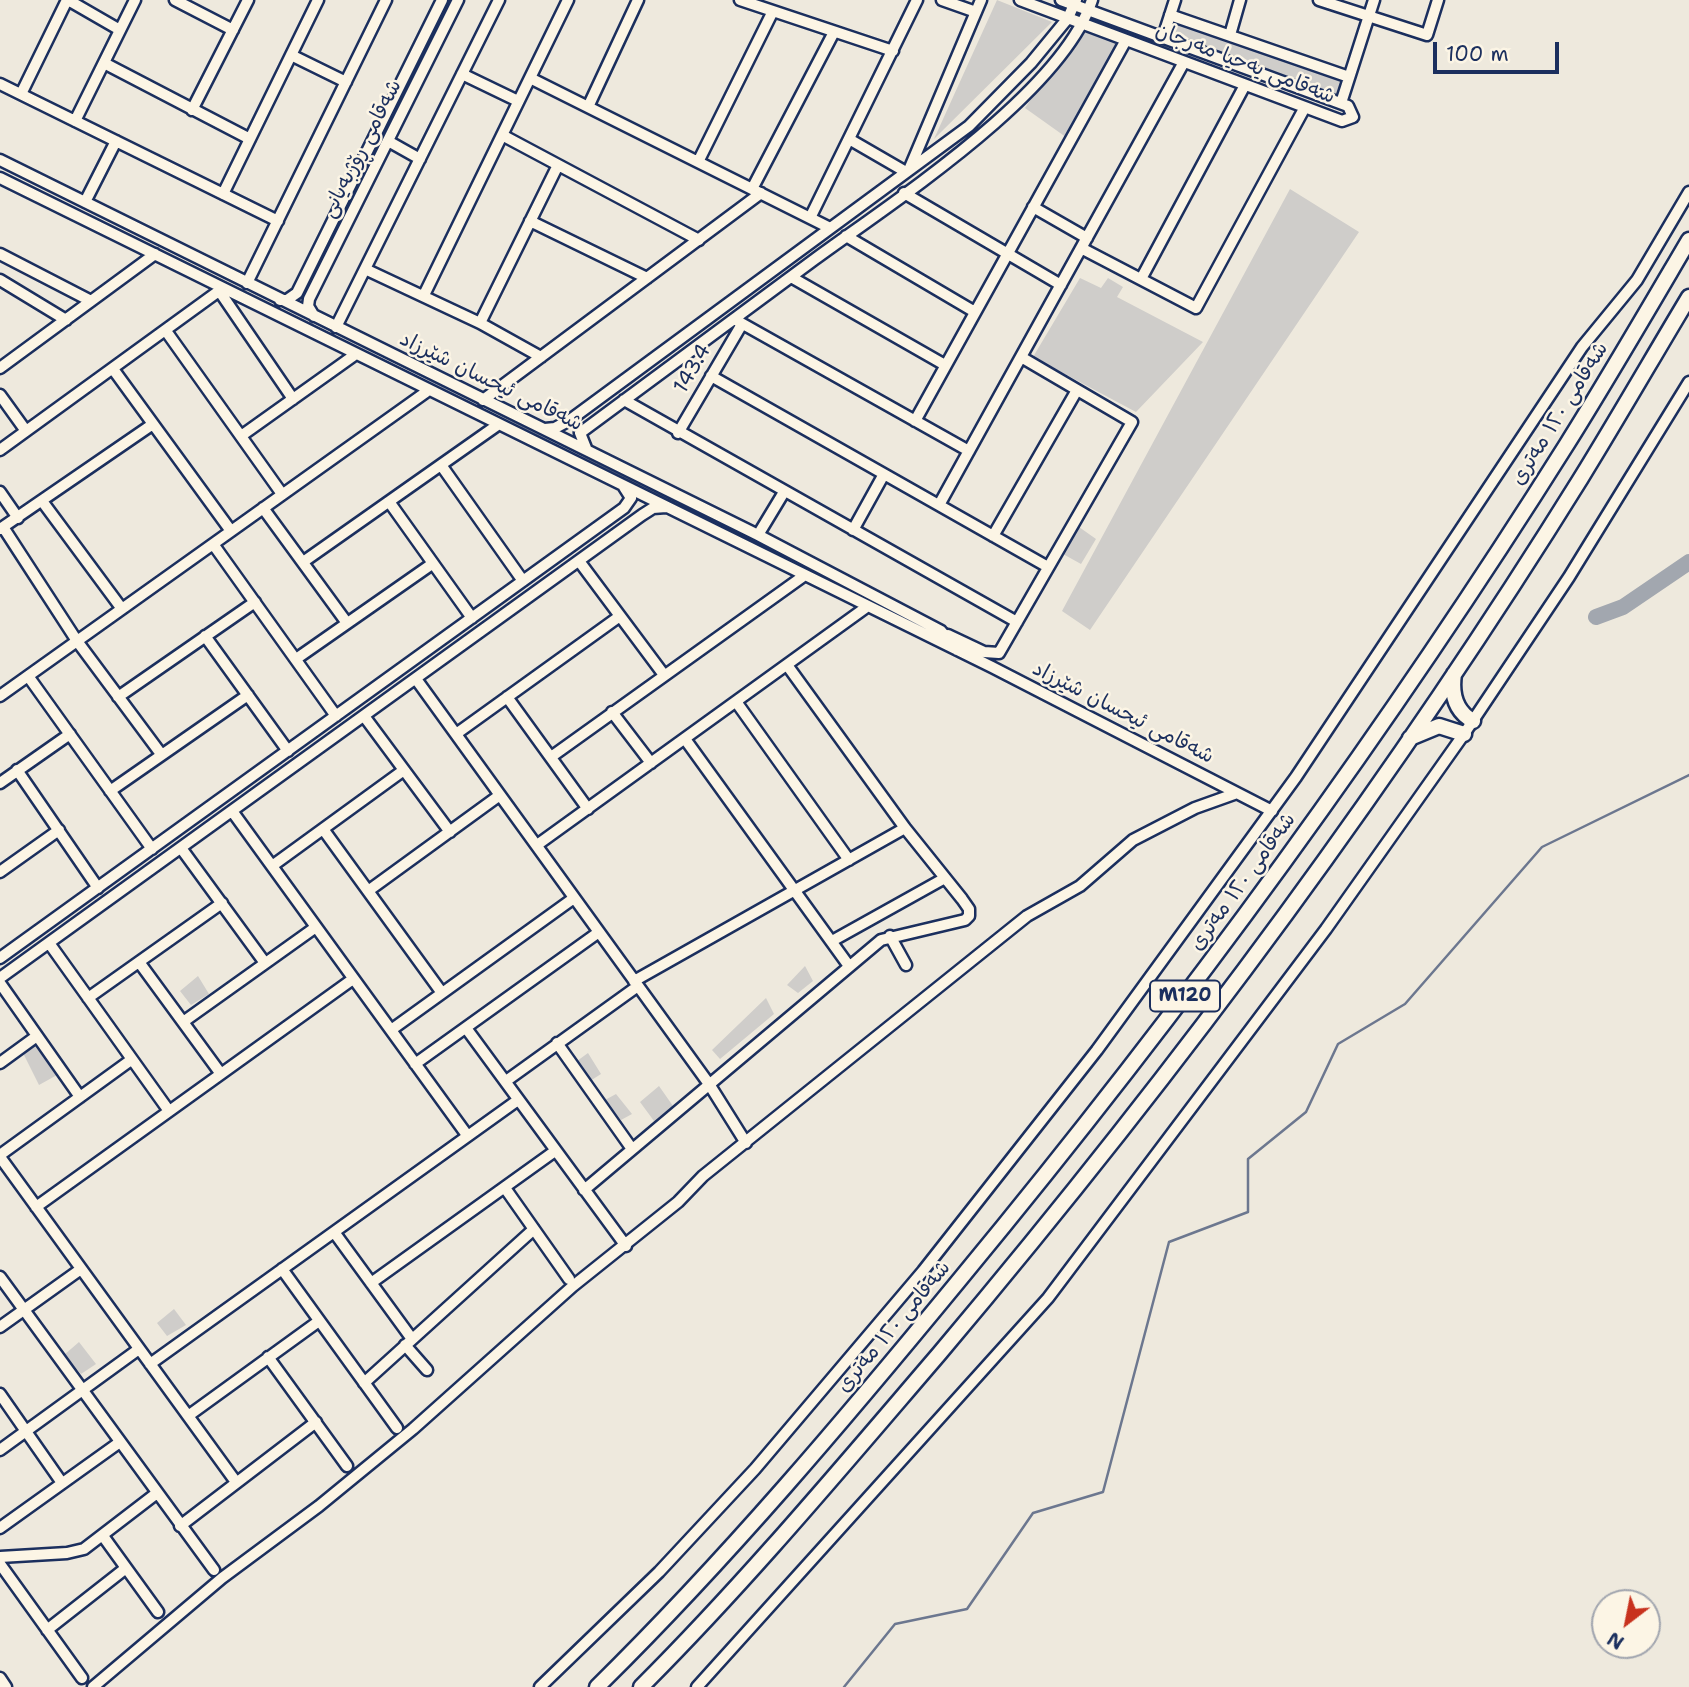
<!DOCTYPE html>
<meta charset="utf-8">
<style>
body{margin:0}
#map{position:relative;width:1689px;height:1687px;overflow:hidden;background:#eee9dd;font-family:"Shantell Sans",sans-serif}
canvas{display:block}
.north{position:absolute;left:1591px;top:1589px;width:70px;height:70px;box-sizing:border-box;background:#fcf5e5;border:2px solid #a2a6af;border-radius:50%;rotate:212deg;font-size:19px;font-weight:700;line-height:28px;text-align:center;color:#1b2f5e}
.north::after{content:'';display:block;margin:auto;width:24px;height:32px;background:#c8321e;clip-path:polygon(50% 0,100% 100%,50% 72%,0 100%)}
.scale{position:absolute;left:1433px;top:42px;width:126px;height:32px;box-sizing:border-box;border:4px solid #1b2f5e;border-top:0;padding-left:9px;font-size:21px;line-height:24px;white-space:nowrap;color:#1b2f5e;-webkit-text-stroke:5px #fcf5e5;paint-order:stroke}
</style>
<div id="map">
<canvas width="1689" height="1687"></canvas>
<div class="north">N</div>
<div class="scale">100 m</div>
</div>
<script>
const context = document.querySelector('canvas').getContext('2d');
context.lineJoin = 'round';
function fillPath(path, color) {
  context.fillStyle = color;
  context.fill(path, 'evenodd');
}
function stroke(path, color, width, dash) {
  context.strokeStyle = color;
  context.lineWidth = width;
  context.lineCap = dash ? 'butt' : 'round';
  context.setLineDash(dash || []);
  context.stroke(path);
}
function label(font, color, halo, rows, align = 'center') {
  context.font = font + ' "Shantell Sans","Playpen Sans Arabic",sans-serif';
  context.lineWidth = 5;
  context.setLineDash([]);
  context.textBaseline = 'middle';
  context.strokeStyle = halo;
  context.fillStyle = color;
  for (const [text, x, y, turn = 0] of rows) {
    context.save();
    context.translate(x, y);
    context.rotate((+turn || 0) * Math.PI / 180);
    context.textAlign = isNaN(turn) ? turn : align;
    if (halo) context.strokeText(text, 0, 0);
    context.fillText(text, 0, 0);
    context.restore();
  }
}
fillPath(new Path2D(`
 M997,0L1052,22L934,139Z
 M1170,15L1349,77L1344,92L1333,94L1238,65L1163,37Z
 M1083,24L1126,40L1070,140L1025,108Z
 M1290,189L1359,232L1090,630L1062,611Z
 M1080,278L1101,288L1108,278L1123,287L1117,297L1203,342L1136,412L1033,357Z
 M1079,527L1096,539L1081,564L1063,554Z
 M805,966L813,981L798,993L787,985Z
 M198,976L209,994L191,1005L180,991Z
 M766,998L774,1014L720,1059L712,1050Z
 M34,1045L57,1075L39,1085L23,1053Z
 M588,1053L601,1074L590,1081L577,1061Z
 M659,1086L673,1106L654,1121L640,1102Z
 M616,1094L632,1114L621,1120L605,1100Z
 M174,1309L186,1325L167,1336L157,1323Z
 M79,1342L96,1364L81,1374L64,1355Z`), '#cfcdca');
stroke(new Path2D(`
 M844,1687L895,1624L967,1609L1033,1513L1103,1492L1169,1242L1248,1212V1159L1306,1112L1338,1044L1405,1004L1542,847L1689,775`), '#6c778f', 2.5);
stroke(new Path2D(`
 M1596,617L1623,607L1689,562`), '#a2a7af', 16);
const minor = new Path2D(`
 M68,0L120,30
 M175,0L233,30
 M740,0L893,51
 M942,0L976,12
 M1020,0L1342,121L1353,117L1348,106L1061,0
 M1319,0L1427,35L1438,0
 M1170,15L1349,77
 M1230,35L1240,0
 M1163,37L1175,0
 M291,55L346,82
 M104,63L250,139
 M462,74L518,101
 M530,78L830,228
 M0,84L278,221
 M21,94L67,0
 M1341,103L1374,0
 M588,107L638,0
 M192,110L248,0
 M75,121L135,0
 M502,135L699,240
 M849,139L906,172
 M388,141L420,159
 M0,160L758,535L941,631L957,650
 M698,162L773,11
 M909,170L981,0
 M0,178L992,667L1272,811
 M752,189L834,32
 M904,193L1061,285
 M223,194L318,0
 M85,202L116,141
 M1033,207L1087,238
 M810,218L917,0
 M530,221L647,278
 M846,236L975,312
 M1081,248L1196,308L1305,107
 M0,254L91,301
 M365,269L480,323L541,357
 M791,277L945,365
 M1141,279L1245,85
 M0,280L66,320
 M247,283L386,0
 M220,292L293,399
 M424,295L568,0
 M280,300H287L297,293L442,0
 M314,316L308,306L309,299L458,0
 M734,319L969,451
 M480,323L558,165
 M336,327L499,0
 M166,331L282,494
 M0,368L155,254
 M113,369L231,531
 M711,376L1048,567
 M0,395L26,431
 M483,400L761,193
 M624,400L1017,622
 M915,421L1126,40
 M545,429L555,428L570,420L969,126L1031,63L1068,18L1076,0
 M678,433L742,324
 M241,436L356,354
 M586,448L580,433C658,375 737,317 815,259C894,201 1062,93 1092,0
 M0,450L223,288
 M441,465L523,581
 M0,492L18,518
 M42,501L122,609
 M390,503L472,618
 M939,505L1184,62
 M263,508L347,623
 M3,527L77,641L161,754
 M0,529L153,424
 M853,530L884,474
 M758,535L784,492
 M993,536L1077,390
 M213,544L336,716
 M579,561L664,675
 M303,562L499,424
 M948,635L984,652L999,653L1132,422L1021,357
 M205,636L288,751
 M296,659L432,564
 M28,676L152,849
 M416,679L709,1084L746,1143
 M0,696L429,390
 M118,697L255,602
 M507,697L588,809
 M737,703L849,860
 M612,712L651,763
 M364,716L450,832
 M456,734L620,616
 M685,739L849,966
 M551,757L805,575
 M17,770L98,888
 M0,783L70,734
 M110,791L248,695
 M232,811L467,1135
 M323,829L442,993
 M537,845L868,606
 M181,848L265,963
 M272,866L404,770
 M0,872L59,830
 M368,891L500,795
 M890,936L906,965
 M832,941L945,878
 M49,943L169,1111
 M0,958L624,508L631,498L624,487
 M139,962L221,1074
 M0,978L642,515L653,508L666,507
 M634,981L905,828
 M0,983L80,1097
 M88,998L222,903
 M183,1022L316,927
 M466,1028L626,1246
 M391,1030L574,898
 M557,1043L632,1149
 M0,1063L37,1036
 M415,1064L599,932
 M506,1081L638,986
 M0,1155L131,1060
 M0,1157L236,1482
 M505,1188L569,1279
 M584,1190L881,940L965,920L969,916V909L962,899L905,828L787,665
 M36,1207L353,979
 M334,1232L412,1339
 M282,1269L397,1428
 M0,1277L214,1570
 M371,1283L555,1151
 M0,1327L81,1269
 M405,1345L427,1370
 M268,1357L347,1466
 M150,1364L518,1100
 M364,1383L534,1229
 M0,1394L62,1483
 M188,1416L319,1321
 M0,1450L139,1349
 M180,1526L316,1422
 M0,1528L120,1442
 M103,1536L158,1612
 M0,1557L67,1553L84,1549L157,1493
 M0,1564L82,1678
 M47,1630L126,1568
 M0,1678L6,1687
 M93,1687L222,1578L319,1506L413,1429L573,1286L678,1202L703,1176L1027,916L1080,886L1133,840L1195,808L1237,793
 M540,1687L659,1572L755,1469L923,1271L1097,1050L1296,777L1582,347L1637,280L1689,192
 M697,1687L1048,1298L1326,929L1464,734L1569,577L1689,382`);
const highway = new Path2D(`
 M1454,674C1451,694 1455,711 1473,721
 M1410,738L1439,726L1464,734
 M597,1687C727,1559 845,1419 961,1278C1180,1013 1384,735 1567,444C1609,377 1649,308 1689,240
 M641,1687C746,1582 842,1467 939,1354C1171,1079 1391,784 1581,478C1618,418 1653,357 1689,297`);
stroke(minor, '#1b2f5e', 15);
stroke(highway, '#1b2f5e', 19);
stroke(minor, '#fcf5e5', 10);
stroke(highway, '#fcf5e5', 14);
for (const [x, y, w] of [
 [1185,996,70]
]) {
  const box = new Path2D();
  box.roundRect(x - w / 2, y - 15.5, w, 31, 5);
  context.fillStyle = '#fcf5e5';
  context.fill(box);
  stroke(box, '#1b2f5e', 2);
}
label('bold 19px', '#1b2f5e', null, [
 ["M120",1185,996]
]);
label('21px', '#1b2f5e', '#fcf5e5', [
 ["شەقامی یەحیا مەرجان",1245,64,21],
 ["شەقامی ڕۆژبەیانی",362,149,-63],
 ["143.4",693,369,-60],
 ["شەقامی ئیحسان شێرزاد",491,382,26],
 ["شەقامی ١٢٠ مەتری",1560,414,-58],
 ["شەقامی ئیحسان شێرزاد",1123,713,27],
 ["شەقامی ١٢٠ مەتری",1243,882,-54],
 ["شەقامی ١٢٠ مەتری",894,1327,-50]
]);
</script>
